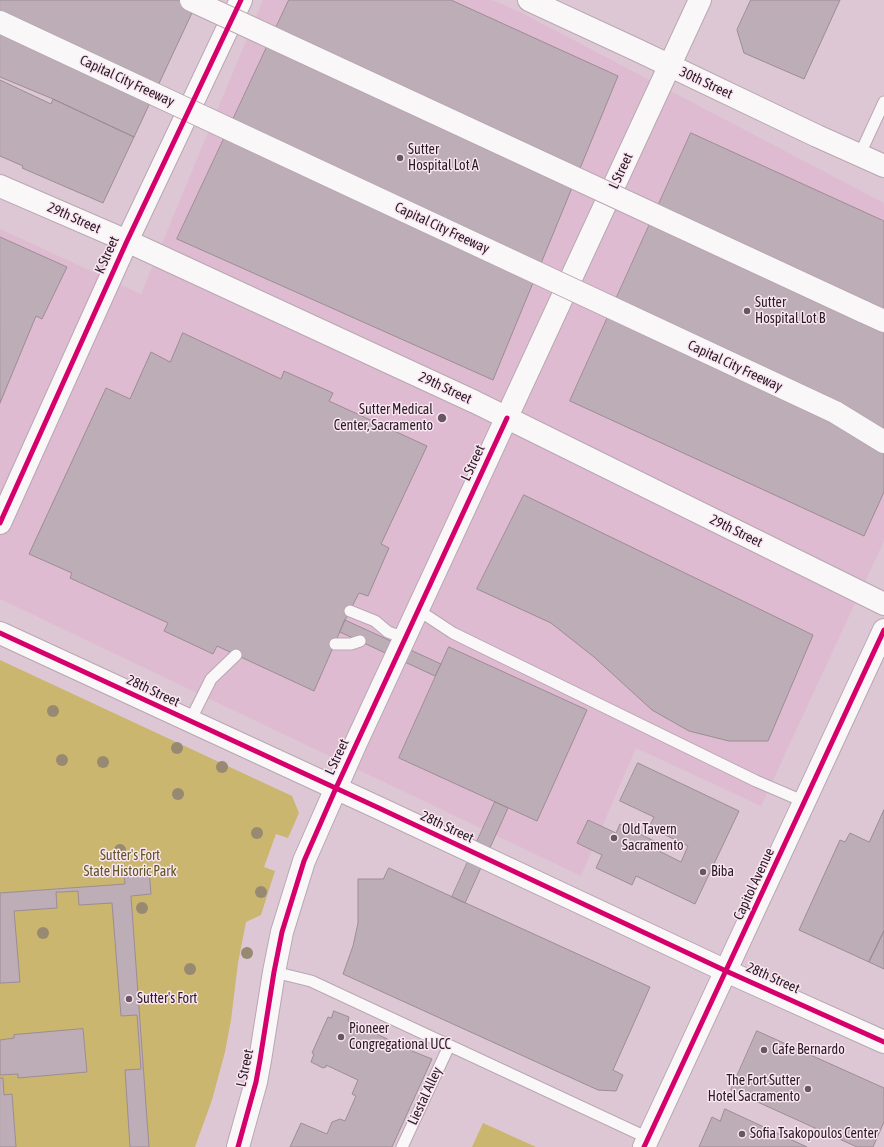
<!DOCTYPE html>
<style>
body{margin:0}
canvas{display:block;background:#ddc7d4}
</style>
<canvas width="884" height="1147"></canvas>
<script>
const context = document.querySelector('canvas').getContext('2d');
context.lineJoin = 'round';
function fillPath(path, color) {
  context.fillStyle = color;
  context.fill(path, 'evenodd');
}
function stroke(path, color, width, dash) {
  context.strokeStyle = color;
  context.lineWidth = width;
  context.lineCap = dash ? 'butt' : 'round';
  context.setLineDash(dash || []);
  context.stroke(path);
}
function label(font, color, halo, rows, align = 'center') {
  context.font = font + ' "Asap Condensed",sans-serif';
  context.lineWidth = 3;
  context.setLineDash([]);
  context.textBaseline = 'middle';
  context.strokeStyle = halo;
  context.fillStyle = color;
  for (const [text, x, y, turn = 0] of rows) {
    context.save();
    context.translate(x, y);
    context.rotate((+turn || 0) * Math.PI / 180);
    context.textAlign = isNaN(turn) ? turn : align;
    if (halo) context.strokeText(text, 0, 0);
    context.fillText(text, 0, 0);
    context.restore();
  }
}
fillPath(new Path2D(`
 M263,0H492L520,12L884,203V541L761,806L636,748L581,876L0,599V229L141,294Z`), '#debbd1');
fillPath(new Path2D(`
 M0,660L292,796L299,813L288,838L276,834L264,867L275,871L261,915L246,922L238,963L231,1020L225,1052L212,1100L195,1147H0Z
 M483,1123L536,1147H472Z`), '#cab66f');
const building = new Path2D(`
 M0,0H198L134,137L53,99L0,77Z
 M289,0H451L618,76L493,380L177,239Z
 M751,0H840L804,79L744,53L737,30Z
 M0,80L51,104L53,99L134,137L103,203L22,168L23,166L0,156Z
 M691,133L884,221V492L864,536L570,401Z
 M0,237L67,267L42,319L36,316L0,403Z
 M183,333L281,379L284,371L333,393L329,401L427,446L381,544L389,548L368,596L359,593L345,620L314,691L217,646L213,654L164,631L168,623L70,578L72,573L29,554L106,388L130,399L151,352L170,362Z
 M524,495L813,635L768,741H729L689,731L652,710L594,657L551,623L477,589Z
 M345,620L441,664L435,676L340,632Z
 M449,647L587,710L537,821L399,758Z
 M638,763L739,811L695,904L636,876L632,885L596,868L602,855L577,843L588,820L616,833L620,824L658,843L655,849L681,862L688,846L649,827L654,817L620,801Z
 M495,802L508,808L465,903L452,897Z
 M884,810V931L869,962L799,930L840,840L845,842L850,833L869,842Z
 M389,868L650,987L613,1070L623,1075L616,1091L598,1090L343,974L353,946L358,923V879H383Z
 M149,869L151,894L131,896L149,1147H130L125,1070L141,1069L137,1015L121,1016L112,903L79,905L78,891L63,892H56L57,908L14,911L20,982L1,983H0V893L125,884L124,871Z
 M884,931V969L869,962Z
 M334,1011L349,1017L348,1021L396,1043L397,1041L413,1049L412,1051L432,1059L392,1147H290L301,1123L327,1134L332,1122L340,1119L345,1121L356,1096L352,1094L358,1080L326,1065V1067L323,1068L311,1062L314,1054L312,1053L328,1017L331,1018Z
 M83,1029L87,1072L18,1078V1074L0,1075V1040L14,1038V1035Z
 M757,1031L884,1088V1122L873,1147H857L731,1090Z
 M0,1078H3L4,1095L12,1094L16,1147H0Z
 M725,1109L807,1147H699L712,1117L720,1121Z`);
fillPath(building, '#bdadb6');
stroke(building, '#9d8c96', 1);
const lane = new Path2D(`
 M860,154L884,102
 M418,610L453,633L756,781L805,802
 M350,611L375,621L388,632L405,638
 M335,644H351L360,641
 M190,721L211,679L236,655
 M274,972L311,981L648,1138
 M402,1147L449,1046`);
const street = new Path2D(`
 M0,523L127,241L241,0
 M0,633L381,809L726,971L884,1042`);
const secondary = new Path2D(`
 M238,1147L256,1082L260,1060L274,972L282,932L304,861L355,745L700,0
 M644,1147L884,630`);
const primary = new Path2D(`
 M529,0L637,50L817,136L884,166
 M0,186L127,241L475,402L884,604`);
const highway = new Path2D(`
 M862,311L884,321
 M835,412L884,442`);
stroke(lane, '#b8a7b1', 13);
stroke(street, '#b8a7b1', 24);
stroke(secondary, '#b8a7b1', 24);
stroke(primary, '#b8a7b1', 24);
stroke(highway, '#b8a7b1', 24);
stroke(lane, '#faf7f9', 11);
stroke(street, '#faf7f9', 22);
stroke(secondary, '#faf7f9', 22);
stroke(primary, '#faf7f9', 22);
stroke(highway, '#faf7f9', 22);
const highwayBridge = new Path2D(`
 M191,0L862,311
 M0,22L835,412`);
stroke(highwayBridge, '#b8a7b1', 24, []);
stroke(highwayBridge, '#faf7f9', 22);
stroke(new Path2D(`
 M0,523L127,241L241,0
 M0,633L381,809L726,971L884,1042
 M238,1147L256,1082L260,1060L274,972L282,932L304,861L336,788L507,418
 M644,1147L884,630`), '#d6006c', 5);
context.fillStyle = '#978972';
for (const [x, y] of [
 [53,711],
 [177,748],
 [62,760],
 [103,762],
 [222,767],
 [178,794],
 [257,833],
 [120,850],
 [261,892],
 [142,908],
 [43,933],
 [247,953],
 [190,969]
]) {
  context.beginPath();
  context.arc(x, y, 6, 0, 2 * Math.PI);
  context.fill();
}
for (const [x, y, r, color] of [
 [400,158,4,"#685762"],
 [747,311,4,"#685762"],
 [442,418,5,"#685762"],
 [614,838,4,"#685762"],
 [703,872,4,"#685762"],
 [129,999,4,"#685762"],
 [341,1037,4,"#685762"],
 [764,1050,4,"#685762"],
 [808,1089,4,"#685762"],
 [742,1134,4,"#685762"]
]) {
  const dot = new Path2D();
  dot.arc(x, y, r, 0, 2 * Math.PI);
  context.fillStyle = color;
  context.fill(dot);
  stroke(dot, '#fae6f2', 1.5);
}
label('14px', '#291b24', '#fae6f2', [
 ["Capital City Freeway",127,81,25],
 ["30th Street",706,83,25],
 ["L Street",621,171,-65],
 ["29th Street",74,218,24],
 ["Capital City Freeway",442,228,25],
 ["K Street",107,255,-66],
 ["Capital City Freeway",735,366,25],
 ["29th Street",445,388,25],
 ["L Street",473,463,-65],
 ["29th Street",736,531,26],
 ["28th Street",153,691,25],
 ["L Street",337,757,-65],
 ["28th Street",447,827,25],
 ["Capitol Avenue",754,884,-65],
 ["28th Street",773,978,24],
 ["L Street",245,1068,-78],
 ["Liestal Alley",425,1096,-65]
]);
label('14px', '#291b24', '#fae6f2', [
 ["Sutter",408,150],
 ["Hospital Lot A",408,166],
 ["Sutter",755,303],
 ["Hospital Lot B",755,319],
 ["Sutter Medical",433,410,"right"],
 ["Center, Sacramento",433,426,"right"],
 ["Old Tavern",622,830],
 ["Sacramento",622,846],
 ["Biba",711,872],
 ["Sutter's Fort",137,999],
 ["Pioneer",349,1029],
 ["Congregational UCC",349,1045],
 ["Cafe Bernardo",772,1050],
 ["The Fort Sutter",800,1081,"right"],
 ["Hotel Sacramento",800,1097,"right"],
 ["Sofia Tsakopoulos Center",750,1134]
], 'left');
label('14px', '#5e5621', '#fae6f2', [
 ["Sutter's Fort",130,856],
 ["State Historic Park",130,872]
]);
</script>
